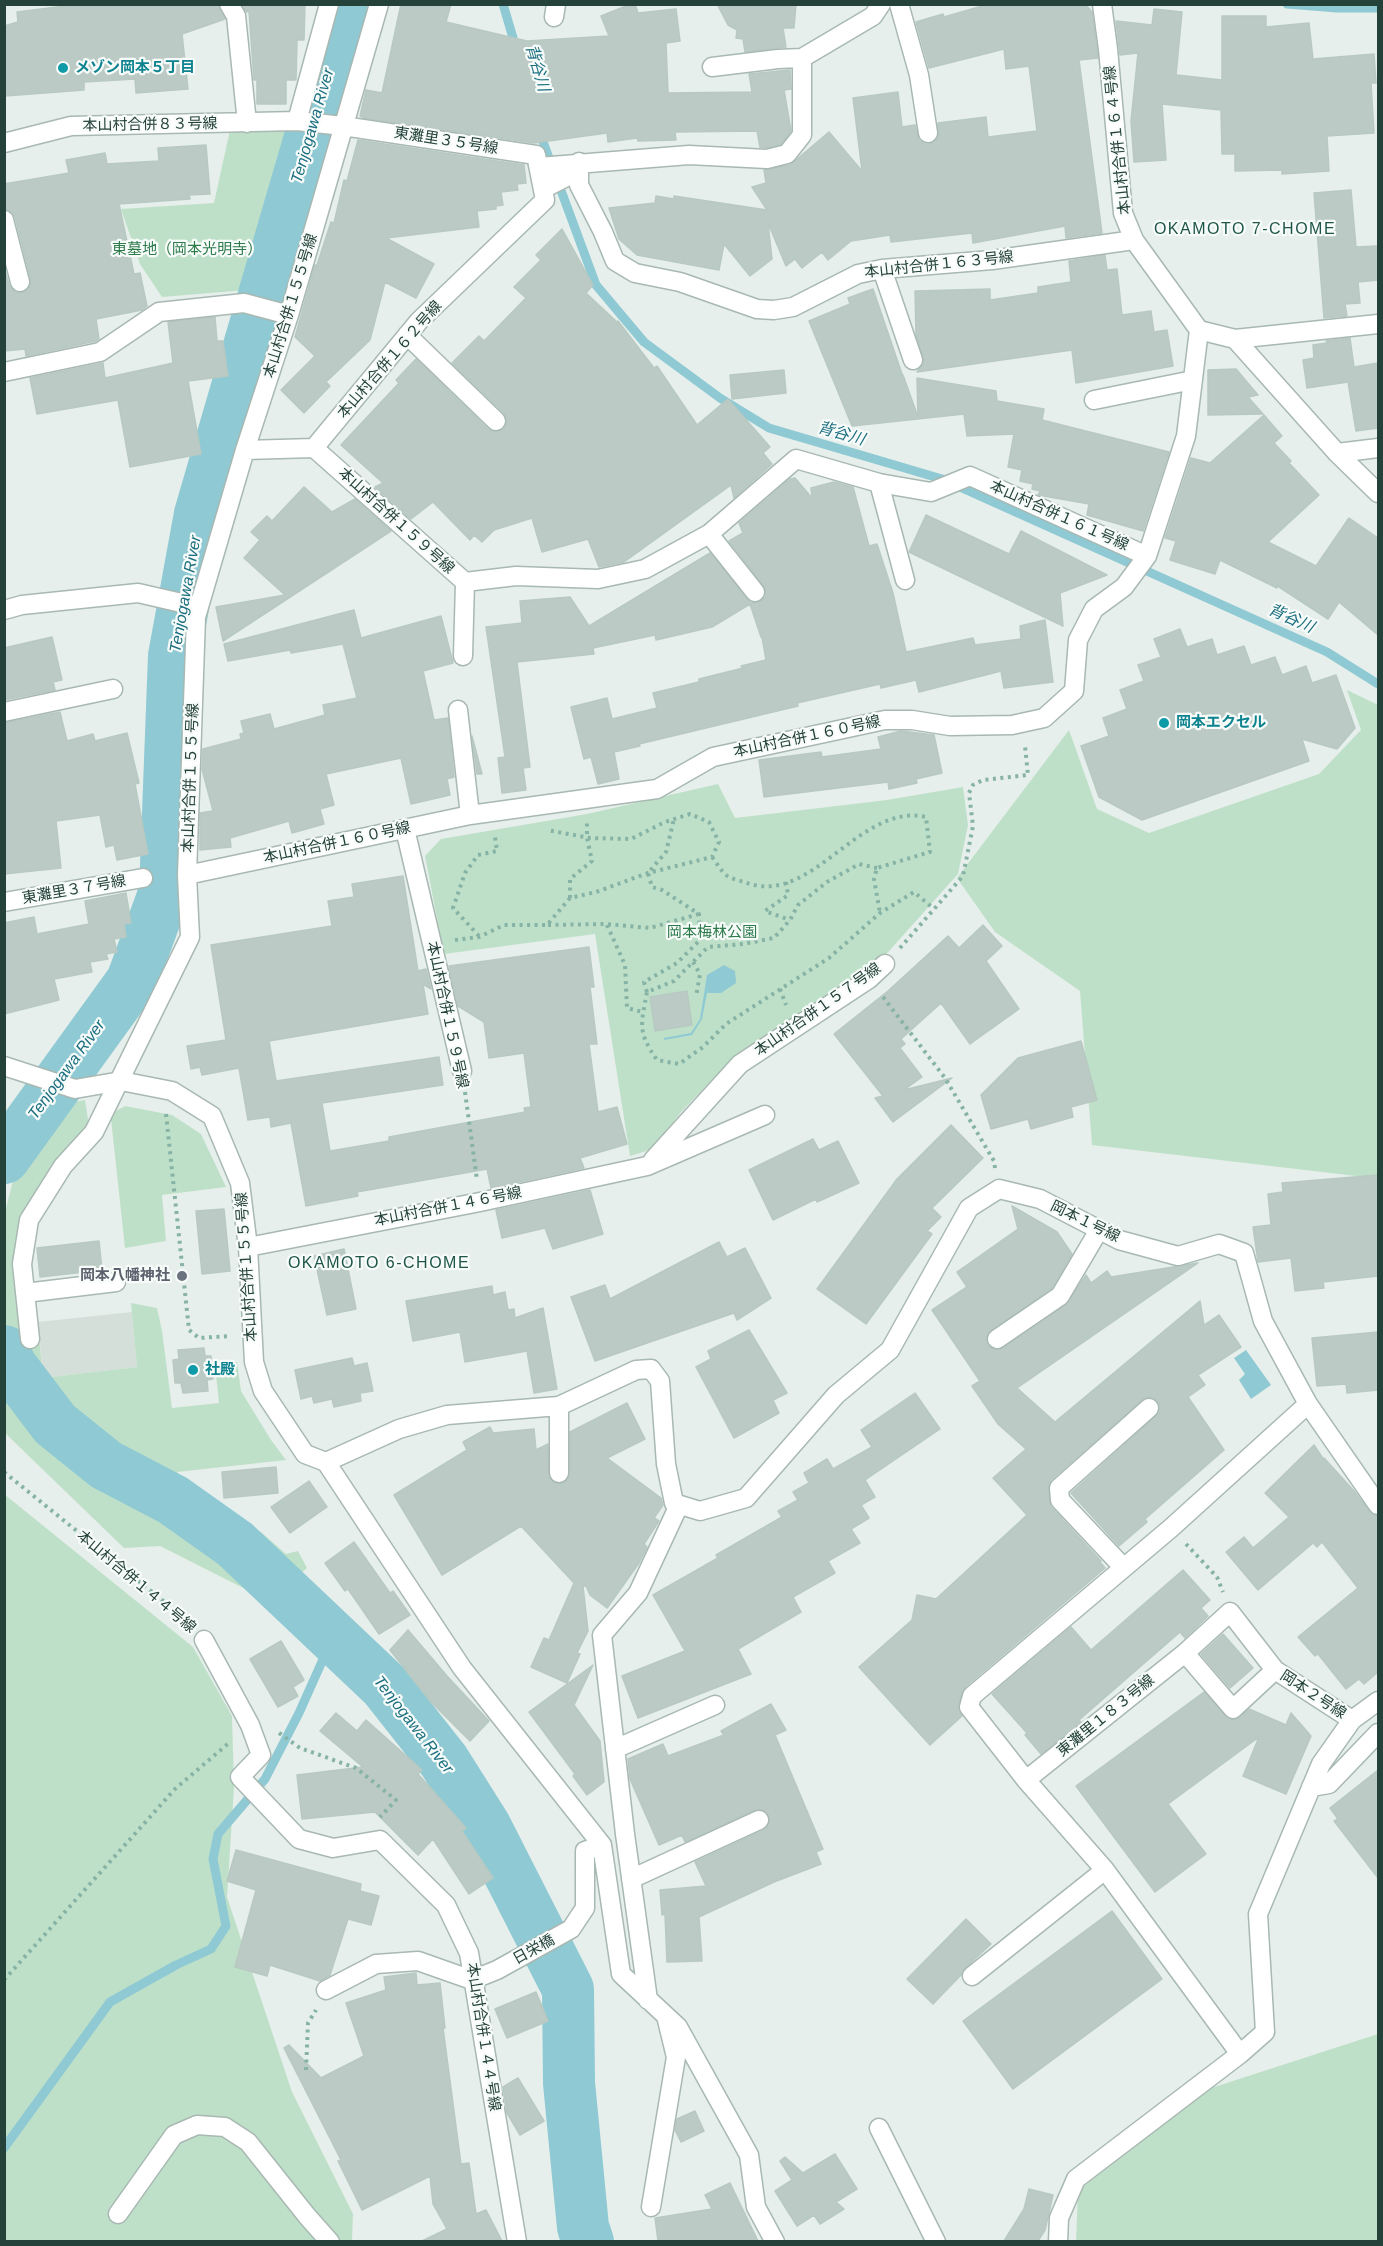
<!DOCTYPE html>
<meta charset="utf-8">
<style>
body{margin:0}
#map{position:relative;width:1383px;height:2246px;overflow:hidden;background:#e6efeb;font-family:Helvetica,sans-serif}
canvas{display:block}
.frame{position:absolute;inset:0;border:6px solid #24423a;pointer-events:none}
</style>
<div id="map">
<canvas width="1383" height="2246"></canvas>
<div class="frame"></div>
</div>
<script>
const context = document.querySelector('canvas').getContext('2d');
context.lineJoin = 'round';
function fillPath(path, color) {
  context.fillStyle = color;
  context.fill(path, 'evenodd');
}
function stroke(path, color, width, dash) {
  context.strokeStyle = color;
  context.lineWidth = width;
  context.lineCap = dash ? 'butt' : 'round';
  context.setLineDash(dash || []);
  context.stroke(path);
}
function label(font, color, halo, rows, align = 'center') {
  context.font = font + ' Helvetica,"Noto Sans JP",sans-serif';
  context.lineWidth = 4.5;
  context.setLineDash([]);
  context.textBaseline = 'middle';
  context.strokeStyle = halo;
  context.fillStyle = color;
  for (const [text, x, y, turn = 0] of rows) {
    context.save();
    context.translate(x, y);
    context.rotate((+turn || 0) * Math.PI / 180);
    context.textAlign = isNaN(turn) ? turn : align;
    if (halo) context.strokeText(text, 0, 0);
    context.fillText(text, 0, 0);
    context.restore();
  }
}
fillPath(new Path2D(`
 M132,1312L137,1367L43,1378L38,1322Z`), '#d4dfda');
fillPath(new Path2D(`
 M294,129L246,290L162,297L140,264L121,209L214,203L230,130Z
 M1347,690L1378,705V1192L1373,1178L1092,1145L1080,991L995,932L957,878L1069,730L1097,809L1149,833L1319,774L1361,730Z
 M718,784L735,818L887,800L963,787L968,825L958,874L881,960L866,974L733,1058L681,1112L653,1149L630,1156L595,934L444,954L425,856L441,839L587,814Z
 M85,1100L89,1126L43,1179L46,1204L30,1245L43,1378L137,1367L131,1303L157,1308L162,1331L172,1408L219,1403L215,1365L237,1362L241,1391L271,1440L286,1460L177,1472L232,1530L261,1532L286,1554L298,1551L307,1568L269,1601L160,1546L124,1548L5,1433V1212L18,1161L53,1106Z
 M125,1106L172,1115L201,1134L226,1187L162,1195L166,1241L125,1248L111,1119L116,1111Z
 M4,1494L193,1647L232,1716L234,1787L227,1897L292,2092L353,2214L352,2241H5Z
 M1378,2034V2241L1076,2242L1078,2191L1202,2091Z`), '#bfe0c8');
fillPath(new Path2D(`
 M724,965L735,971L736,983L721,993H707L702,1019L692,1035L664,1040V1038L691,1033L700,1019L707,975Z
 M1246,1350L1271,1385L1251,1399L1239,1380L1245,1374L1234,1358Z`), '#8ec9d4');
stroke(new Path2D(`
 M503,4L516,48
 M1287,4L1337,8H1378
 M539,131L596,285L644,342L720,398L769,428L942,479L1327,652L1378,684
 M4,2148L110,2002L176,1965L211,1949L226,1926L213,1859L218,1834L265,1779L299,1713L333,1637`), '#8ec9d4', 9);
stroke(new Path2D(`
 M4,1158L132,981L165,891L174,656L200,514L349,4
 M4,1351L11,1366L55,1424L106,1465L173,1500L235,1544L384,1685L444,1761L485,1826L568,1989L569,2083L583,2227L588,2242`), '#8ec9d4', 52);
const building = new Path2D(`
 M81,4H218L225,19L182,34L188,89L136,93L135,79L84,82V90L5,96L4,26L18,22L17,12Z
 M242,4H305L304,40H297L296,80H286V104H257V80H254L249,11L246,12Z
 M401,4H451L446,22L527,41L609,36L601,16L631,4H635L638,13L676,9L680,41L666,43L668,93L752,92L749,74L790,70L791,89L784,90L791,131L781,144L766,148L760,147L757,131L675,132L676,140L638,141L637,138L608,142L607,133L534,143L363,118L360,116L366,90L382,93Z
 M717,4H796L794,28H783L786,47L745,52L743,39L736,38L737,30L728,25Z
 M989,4H1085L1092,12L1098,58L1079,60L1102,233L1066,238L1065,226L973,243L972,233L891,242L890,235L851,241L828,260L822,252L802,268L795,259L786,266L768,223L772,259L750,276L724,244L719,270L637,255L619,239L609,208L655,203L656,196L674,199V196L767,210L752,187L766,183L764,170L790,165L829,132L862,171L853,98L898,92L902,127L915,125L919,140L925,144H930L938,138V123L986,117L988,137L1037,131L1029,66L1006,69L1004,49L929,68L916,22L943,14L944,17Z
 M1154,9L1182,12L1176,75L1222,80V16H1266V27L1309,23L1313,59L1374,54L1376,83H1371L1374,133L1327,136L1329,171L1282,174V170L1235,171V154H1222L1221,110L1162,104L1166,160L1134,162L1131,121L1138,53L1120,55L1116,21L1152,25Z
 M358,140L524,165L526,183L517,184L518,190L501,192L503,205L496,206V209L477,211L479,227L386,238L434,264L416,298L385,282L370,340L326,382L330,386L304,413L281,390L315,356L295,337L315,265H317L331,222L334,223L344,180L347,181Z
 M206,145L210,194L189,195L190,199L119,204L134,274L140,273L147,306L142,310L96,319L99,339L96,341L26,356L25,349L4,351V267L9,285L16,293L27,290L31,280L15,217L12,212L4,209V184L69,173L66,160L105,153L107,164L159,161L158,148Z
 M1351,190L1356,247L1378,246V280L1358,282L1360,303L1345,304L1347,316L1324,318L1314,193Z
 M562,229L593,285L586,293L617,322L618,321L654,368L657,366L697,425L728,399L770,447L763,453L772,464L734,498L731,485L624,562L599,567L588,539L542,552L532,518L494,530L482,542L474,535L470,540L433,502L411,519L375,487L383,483L341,445L399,383L396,380L416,359L488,429L494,432L504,429L507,423L504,413L452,363L479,336L484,341L526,298L514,287L541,260L536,255Z
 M1105,255L1107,270L1117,269L1122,315L1151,311L1154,332L1167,330L1173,366L1076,383L1072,350L917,372L924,362L916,334L915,291L990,289V300L1038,293V287L1071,282L1069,261Z
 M873,289L902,374L898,375H903L918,417L917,378L996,391L997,401L1044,409L1042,420L1169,452L1143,531L1087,515L1089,504L1038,495L1040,491L1032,489L1033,484L1020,481L1022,470L1008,467L1014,434L967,436L964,414L852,426L809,321L850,304L848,298Z
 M215,317L217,341H223L228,376L188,381L201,454L130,467L118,400L37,414L30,378L103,363L105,378L173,363L168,322Z
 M1350,338L1354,367L1378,363V428L1356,431L1348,382L1307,388L1303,360L1314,358L1313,345L1327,343L1326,341Z
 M1236,369L1258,395L1248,397L1263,414L1208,415V370Z
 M784,370L786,393L732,399L730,375Z
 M1264,415L1282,436L1274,443L1291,461L1289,463L1319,495L1268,542L1316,566L1349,518L1378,538V635L1339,602L1328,619L1276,585L1277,588L1220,560L1215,574L1170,560L1176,541L1165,538L1191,458L1210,463Z
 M795,478L812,498L811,488L834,482L853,487L869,546L877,544L893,593L906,652L973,638L975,645L1021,639L1020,626L1045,620L1053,682L1004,688L1001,671L919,692L916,680L881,688L880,684L797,703L798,706L639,744L640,746L614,752L619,779L598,784L591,757L584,759L571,707L607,698L612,719L657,708L653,693L699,682V679L743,668L741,666L766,660L762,637H761L750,604L712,627L656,640L655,635L593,648L594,654L517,662L530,767L523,768L526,790L502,793L498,758L505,757L486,627L522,623L520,601L570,597L589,626L710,553L747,599L751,603L761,601L766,596L764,586L729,541L743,533L739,523L790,479Z
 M304,487L332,512L355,499L391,531L223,641L216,607L285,595L244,558L260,540L251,532L267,516L272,521Z
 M926,515L1009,554L1021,531L1107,575L1060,593L1063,626L909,552Z
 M354,610L361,638L441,616L453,663L423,671L434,720L448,718L454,777L447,779L450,795L411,804L401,758L326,774L334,805L320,809L324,824L292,833L289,821L230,838L231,847L200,850V813L213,811L202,769L203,749L241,739L240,734L244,733L241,721L270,714L274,729L325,715L323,705L357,698L343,644L291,653L290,650L228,661L224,644Z
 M1180,629L1187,647L1212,639L1217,655L1244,646L1251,665L1275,657L1282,675L1306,666L1312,683L1336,675L1355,728L1337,749L1302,739L1309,761L1142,820L1099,797L1081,746L1109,736L1103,718L1127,709L1120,690L1144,681L1138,665L1161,657L1154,639Z
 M52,637L62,680L53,682L55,690L4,700V648Z
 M60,712L67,741L93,734L95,741L127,733L139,783L135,784L148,854L117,860L114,845L106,847L100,815L56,821L61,868L4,874V723Z
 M901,731L934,735L942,773L916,779L917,783L889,789L888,782L764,797L759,760L821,752L822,757L881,749L878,737Z
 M472,736L482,774H477Z
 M403,876L418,971L426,969L431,989L423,984L428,1014L269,1041L276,1081L439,1057L443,1085L322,1103L330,1151L389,1141V1137L525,1112L524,1108L531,1107L524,1053L489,1058L484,1022L458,1006L449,966L589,947L594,987H590L597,1044H589L598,1112L617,1107L627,1144L580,1158L584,1168L491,1188L487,1169L357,1192L358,1196L306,1206L291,1123L271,1127L270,1117L248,1120L239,1068L202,1075L200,1067L191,1069L187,1046L226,1040L211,945L332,926L328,901L354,897L352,884Z
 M126,893L131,923L124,924L126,937L114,939L117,952L106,954L108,959L90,962L92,972L54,979L59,1000L4,1014V923L34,917L37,934L89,924L85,901Z
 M983,925L1002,946L986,961L1019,1009L970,1044L941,1003L901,1039L905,1044L900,1048L922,1077L904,1090L952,1078L893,1122L875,1098L883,1096L834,1034L888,991L948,936L959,948Z
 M687,991L692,1025L655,1031L650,997Z
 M1081,1041L1097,1100L1071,1107L1073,1117L1031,1129L1028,1119L991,1129L981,1095L1018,1058Z
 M951,1125L983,1158L932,1208L941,1217L927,1231L932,1234L866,1324L817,1289L897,1179Z
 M813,1139L819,1150L838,1141L859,1183L817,1202L816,1199L773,1220L749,1170Z
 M1378,1175V1276L1323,1282L1324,1288L1295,1291L1291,1258L1258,1262L1253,1227L1271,1225L1268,1194L1283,1192L1282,1183Z
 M590,1190L603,1234L553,1249L545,1228L502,1238L496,1210Z
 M1012,1206L1057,1232L1072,1254L1052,1288L987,1334V1345L993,1349L1003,1348L1066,1305L1086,1275L1091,1283L1107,1271L1111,1277L1198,1263L1017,1388L1055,1422L1200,1301L1204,1325L1219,1315L1241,1347L1198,1375L1205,1385L1188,1397L1224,1450L1145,1519L1147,1522L1119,1546L1071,1493L1156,1416L1160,1406L1157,1400L1147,1397L1142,1400L1051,1480L1048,1489L1051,1507L1101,1561L1100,1562L1105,1568L965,1687L958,1705V1710L962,1716L930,1745L859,1667L912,1620L917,1595L936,1599L1027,1515L993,1478L1026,1449L998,1424L972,1386L980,1381L932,1310L967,1287L957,1272L1018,1229Z
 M224,1209L230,1271L202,1274L196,1211Z
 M99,1241L102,1270L40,1277L37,1248Z
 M719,1242L727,1257L745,1248L771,1298L737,1320L734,1313L595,1361L571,1297L605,1285L610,1299Z
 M344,1249L356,1309L327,1315L314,1256Z
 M492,1286L493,1295L505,1292L508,1310L514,1309L515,1318L543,1308L557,1389L534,1393L527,1351L465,1362L460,1332L413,1341L406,1301Z
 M749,1330L787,1393L773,1400L779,1413L734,1438L696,1367L711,1359L708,1351Z
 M1378,1332V1390L1347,1393L1346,1384L1317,1386L1312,1338Z
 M204,1348L205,1356H211L213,1379L207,1380L208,1391L183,1393L181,1383H175L173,1360L179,1359L178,1350Z
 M352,1358L354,1366L367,1363L373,1391L360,1393L361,1401L334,1407L332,1399L314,1403L312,1396L301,1399L295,1370Z
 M915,1393L940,1429L865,1480L875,1497L861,1505L869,1518L851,1529L860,1543L828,1561L835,1573L793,1597L801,1612L738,1649L751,1674L638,1718L622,1676L685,1651L653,1595L718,1558L716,1555L782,1517L778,1511L798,1500L793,1492L809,1483L804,1473L827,1459L833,1469L872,1447L861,1430Z
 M627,1403L645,1439L607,1458L661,1498L663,1505L654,1518L659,1521L644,1544L647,1547L639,1563L607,1608L590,1595L586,1586H583L588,1631L577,1653L580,1654L567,1683L531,1667L544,1638L549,1640L574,1583L521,1526L442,1575L394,1495L467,1450L463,1442L490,1427L493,1433L534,1429L536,1450L548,1444L549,1478L554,1483H564L568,1479L570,1473V1432Z
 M1314,1445L1324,1460V1458L1354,1491L1369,1511L1378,1516V1672L1364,1684L1359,1679L1346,1689L1318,1654L1315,1656L1298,1637L1358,1588L1322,1542L1317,1547L1313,1543L1258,1590L1226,1552L1244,1537L1253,1548L1289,1517L1265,1493Z
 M276,1467L278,1493L224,1498L222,1472Z
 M309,1481L327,1507L290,1533L271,1507Z
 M354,1542L390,1593L393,1591L410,1615L379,1634L348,1589L345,1591L325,1563Z
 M1183,1570L1210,1600L1201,1608L1208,1616L1185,1638L1180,1632L1079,1720L1081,1722L1041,1754L1025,1735L1027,1733L992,1694L1071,1627L1091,1650Z
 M408,1630L447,1676L489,1721L470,1741L431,1702L390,1650Z
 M1223,1634L1253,1668L1230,1688L1201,1654Z
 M281,1641L304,1680L293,1687L298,1696L278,1707L250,1659Z
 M593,1665L574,1705L600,1741L604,1782L587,1795L573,1776L575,1774L529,1712Z
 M1204,1692L1229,1719L1236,1720L1249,1709L1286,1725L1291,1713L1311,1736L1286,1794L1243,1776L1259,1737L1168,1804L1206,1854L1155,1892L1076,1786Z
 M771,1704L786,1730L775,1735L823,1849L816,1852L821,1864L774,1882L699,1917L702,1961L667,1962L665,1914L662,1915L660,1890L706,1886L695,1862L764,1830L768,1826L769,1816L765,1811L755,1810L685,1842L682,1835L659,1845L630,1779L628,1759L663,1744L668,1756L724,1735L721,1731Z
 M336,1713L357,1731L366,1720L422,1770L418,1774L466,1828L462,1831L493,1878L469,1894L433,1839L418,1855L375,1812L302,1819L297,1775L363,1767L320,1731Z
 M1378,1770V1878L1334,1821L1338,1819L1330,1808Z
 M236,1850L361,1884L360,1891L379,1896L371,1925L348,1919L330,1975L320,1981L270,1965L267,1976L235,1967L256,1890L227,1881Z
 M1112,1911L1162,1979L1013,2089L963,2021Z
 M966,1919L991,1944L965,1968L961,1975L933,2004L907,1979Z
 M416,1973L417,1985L440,1983L445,2028H443L461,2164L469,2163L476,2214L486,2210L502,2241H422L447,2229L433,2204L430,2176L362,2210L338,2161L341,2160L284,2048L289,2045L321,2078L364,2056L346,2003L386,1990L384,1977Z
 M536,1992L548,2021L507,2038L495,2009Z
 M518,2078L544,2121L520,2135L507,2113L503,2087Z
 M695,2111L704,2131L681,2142L675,2130L677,2119Z
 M835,2154L857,2189L836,2202L844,2209L820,2224L814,2215L797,2226L775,2191L792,2180L780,2161L785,2157L803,2173Z
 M730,2183L758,2241H658L655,2218L712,2209L705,2195Z
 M1029,2189L1053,2195L1045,2230L1038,2241H1004L1024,2209Z`);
fillPath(building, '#bbcac4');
stroke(building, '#b8c9c2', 1.5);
const minor = new Path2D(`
 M229,4L236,16L247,123
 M899,4L919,75L928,133
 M1102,4L1108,49L1123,213L1134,240L1199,330L1235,339L1337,453L1378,493
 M554,17L556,4
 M712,67L778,59L802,58
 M297,121L329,4
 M4,143L71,126L297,121L343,126L536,155L545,200L419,321L314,448L245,450
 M579,162V185L603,232L615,261L635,273L680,282L757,309L774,310L793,307L858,274L882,269L992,260L1134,240
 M539,167L689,155L767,159L787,154L802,135V58L873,16L881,4
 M543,189L578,171
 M4,220L20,282
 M882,269L913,360
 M407,335L496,421
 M1235,339L1378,324
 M4,372L100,352L159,312L244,303L289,315
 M1094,400L1193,380
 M314,448L465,582
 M1337,453L1378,448
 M879,483L905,580
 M709,534L755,592
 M465,582L516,576L598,579L645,569L709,534L796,459L879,483L931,492L970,476L1147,556
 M4,610L22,605L138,593L199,607
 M463,656L465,582
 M458,710L470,815
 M4,712L113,689
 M405,829L462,1071
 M187,875L470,815L657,789L713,757L885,720H912L950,726L1012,725L1044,718L1074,691L1078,640L1094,609L1124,587L1147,556L1186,436L1199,330
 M4,902L143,878
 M4,1066L75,1089L121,1081L172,1091L212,1116L240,1183L248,1247L254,1362L263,1391L305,1454L326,1462
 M653,1160L740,1064L869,979L885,964
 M248,1247L480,1202L647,1166L765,1115
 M25,1293L116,1282
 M30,1339L22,1264L29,1220L63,1166L94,1132L190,937L187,875L196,617L245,450L289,315L379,4
 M997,1339L1060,1296L1099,1230
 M559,1406V1473
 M326,1462L399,1429L447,1415L559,1406L636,1370L651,1369L660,1381L666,1464L674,1503L700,1511L746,1498L836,1395L890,1350L969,1208L999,1189L1040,1199L1119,1240L1178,1256L1219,1244L1244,1253L1263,1321L1308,1404L1378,1505
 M326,1462L462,1668L602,1845L585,1851V1908L571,1929L497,1970L472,1980L418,1961L376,1964L326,1990
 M1123,1567L1060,1500L1059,1488L1149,1408
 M204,1640L250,1725L261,1755L240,1777L299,1839L333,1848L380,1840L446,1905L469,1953L517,2242
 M1185,1653L1233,1709L1275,1670
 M615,1749L715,1705
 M1026,1780L1185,1653L1230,1612L1275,1670L1352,1720
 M1311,1787L1329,1784L1378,1733
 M602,1845L621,1974L678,2027L749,2155L756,2207L775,2242
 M631,1879L759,1820
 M972,1976L1105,1870
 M648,2000L625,1834L602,1635L638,1593L679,1505
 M1240,2054L1105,1870L1026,1780L969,1707L972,1696L1171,1528L1308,1404
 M879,2128L936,2242
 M651,2207L676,2057L667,2020
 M118,2214L174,2135L197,2125L225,2127L248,2142L307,2216L330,2242
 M1058,2242L1059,2218L1076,2179L1240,2054L1265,2032L1258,1914L1321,1764L1352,1720L1378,1701`);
stroke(minor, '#a8b8b2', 21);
stroke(new Path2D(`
 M712,857C717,863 721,871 726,875C731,879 738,880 744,882C812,909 858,802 926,817L930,852L877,868L874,879L880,913
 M877,868L859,864L827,882L798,905L790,920L774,938L743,944L708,947L674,981L647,992C641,1025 637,1031 657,1060L679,1064L703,1047L726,1024L829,958L880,913L914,892L934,909
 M786,882L788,895L765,911L790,920
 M570,898V879L592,861L587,838V820
 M548,925L606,924L650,928L699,914
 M607,925L625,965L627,1008L643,1012
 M479,936L453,908L465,873L478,855L497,851L495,837
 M455,940L479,937L504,925H547L570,898L596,892L648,873L712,857L719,842L709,822L690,814L665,822L631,839L590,838L547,830
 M900,948L963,876L973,826L969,793L973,785L983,780L1028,775L1025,746
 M693,962L700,974L696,997
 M780,989L786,1005
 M647,992L644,982L677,963L700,940L699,914L662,890L652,887L648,873L666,852L674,819
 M883,997L945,1078L994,1161L995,1168
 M465,1092L477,1180
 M166,1114L189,1330L199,1338L230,1336
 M4,1472L162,1600L188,1625
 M1186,1544L1217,1577L1223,1592
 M279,1733L300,1748L356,1768L396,1800L380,1817
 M4,1980L175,1789L230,1742
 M306,2070L308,2023L316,2010`), '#86b3a5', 4, [3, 4.5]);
stroke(minor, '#fff', 18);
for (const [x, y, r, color] of [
 [63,68,6,"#0f9aa8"],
 [1164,723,6,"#0f9aa8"],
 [182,1276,6,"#6b7280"],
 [193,1370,6,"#0f9aa8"]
]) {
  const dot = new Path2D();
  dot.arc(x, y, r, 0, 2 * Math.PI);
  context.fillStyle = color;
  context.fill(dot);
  stroke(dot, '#f7fbf9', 2);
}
label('bold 15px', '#0d838f', '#f7fbf9', [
 ["メゾン岡本５丁目",75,68],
 ["岡本エクセル",1176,723],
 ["社殿",205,1370]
], 'left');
label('15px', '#24423a', '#f7fbf9', [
 ["本山村合併８３号線",150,125,-1],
 ["本山村合併１６４号線",1118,140,-96],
 ["東灘里３５号線",446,141,9],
 ["本山村合併１６３号線",939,265,-6],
 ["本山村合併１５５号線",291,306,-73],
 ["本山村合併１６２号線",390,360,-49],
 ["本山村合併１６１号線",1059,516,24],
 ["本山村合併１５９号線",396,521,42],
 ["本山村合併１６０号線",807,737,-12],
 ["本山村合併１５５号線",191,778,-88],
 ["本山村合併１６０号線",337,843,-12],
 ["東灘里３７号線",74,890,-10],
 ["本山村合併１５７号線",818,1010,-35],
 ["本山村合併１５９号線",447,1015,78],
 ["本山村合併１４６号線",448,1207,-11],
 ["岡本１号線",1085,1222,26],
 ["本山村合併１５５号線",247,1267,-94],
 ["本山村合併１４４号線",136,1582,40],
 ["岡本２号線",1313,1695,33],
 ["東灘里１８３号線",1106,1716,-39],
 ["日栄橋",534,1950,-29],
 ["本山村合併１４４号線",483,2037,81]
]);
label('15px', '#2d7a4b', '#f7fbf9', [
 ["東墓地（岡本光明寺）",187,250],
 ["岡本梅林公園",712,933]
]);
label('bold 15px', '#5b616d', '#f7fbf9', [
 ["岡本八幡神社",170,1276]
], 'right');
label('italic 16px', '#1c6f80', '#f7fbf9', [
 ["背谷川",537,68,74],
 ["Tenjogawa River",313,126,-74],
 ["背谷川",841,434,16],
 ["Tenjogawa River",186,594,-80],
 ["背谷川",1291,619,24],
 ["Tenjogawa River",67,1070,-54],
 ["Tenjogawa River",413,1725,52]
]);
context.letterSpacing = '1.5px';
label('16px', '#1f5548', '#f7fbf9', [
 ["OKAMOTO 7-CHOME",1245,230],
 ["OKAMOTO 6-CHOME",379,1264]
]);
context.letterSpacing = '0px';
</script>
